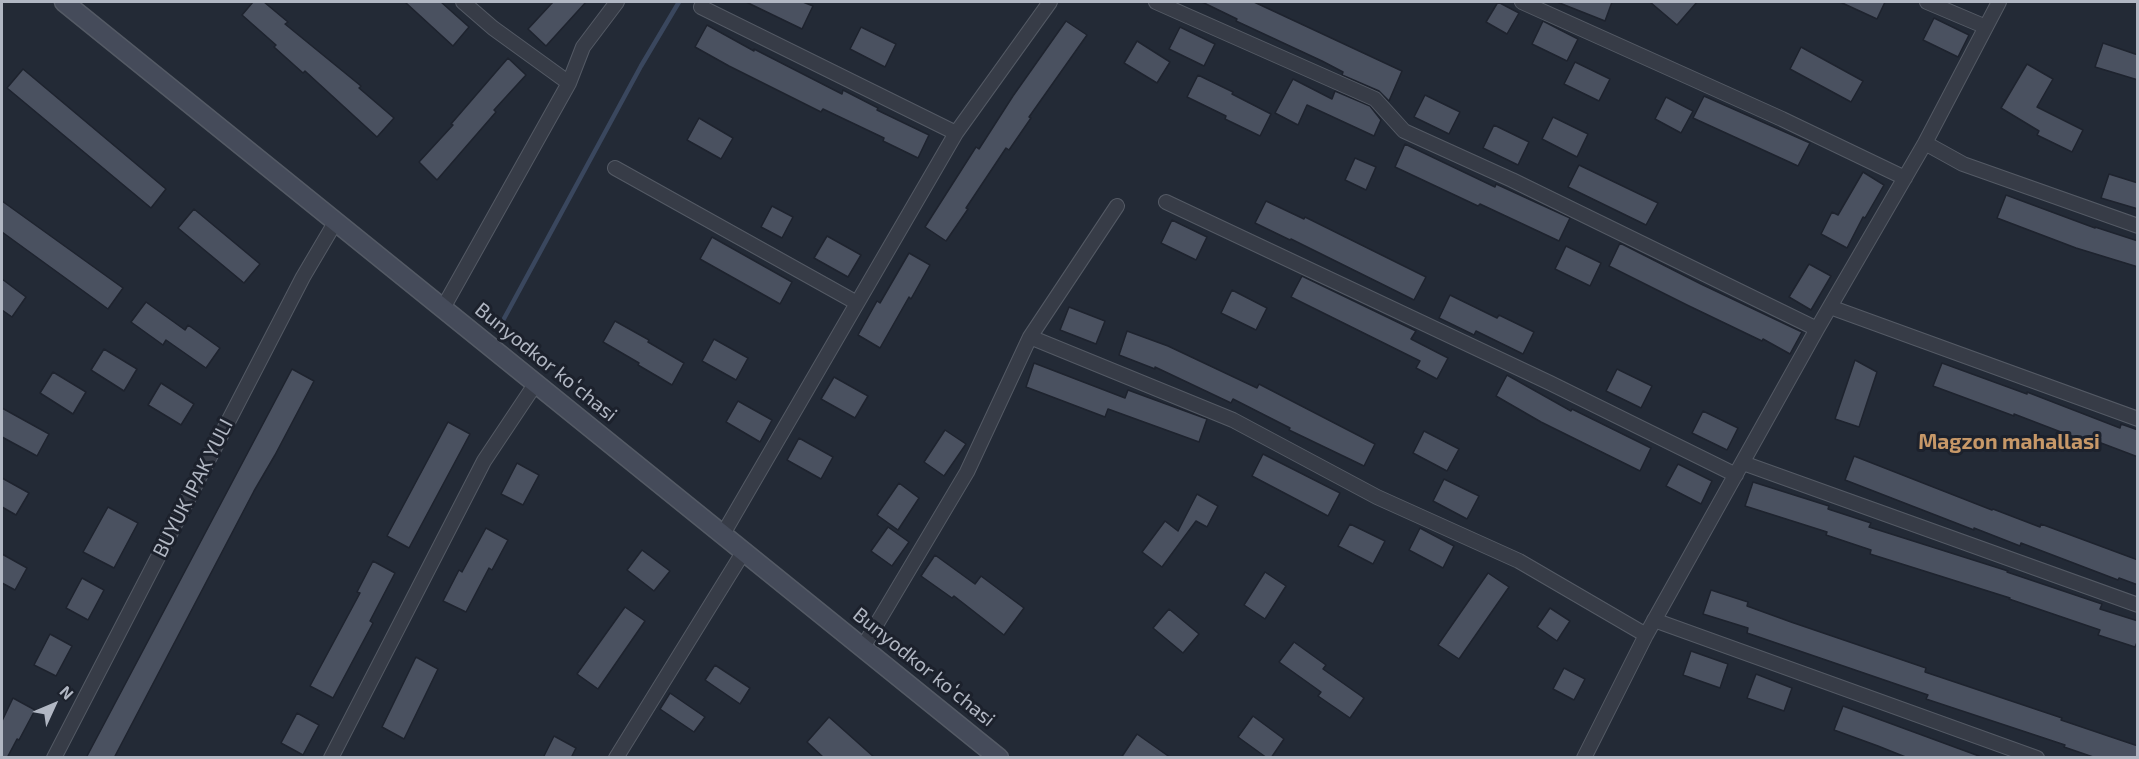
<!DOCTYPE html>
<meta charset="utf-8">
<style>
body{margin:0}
#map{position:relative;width:2139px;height:759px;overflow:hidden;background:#232a36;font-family:"Exo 2",sans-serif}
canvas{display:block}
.frame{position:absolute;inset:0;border:3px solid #b1b7c3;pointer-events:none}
.north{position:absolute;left:24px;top:675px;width:60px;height:60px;-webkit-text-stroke:4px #1c212c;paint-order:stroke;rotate:46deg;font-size:16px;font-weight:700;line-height:24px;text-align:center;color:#b1b7c3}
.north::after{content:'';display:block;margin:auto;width:21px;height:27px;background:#b1b7c3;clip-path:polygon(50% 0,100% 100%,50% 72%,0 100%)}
</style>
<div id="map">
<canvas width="2139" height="759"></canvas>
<div class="frame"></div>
<div class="north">N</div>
</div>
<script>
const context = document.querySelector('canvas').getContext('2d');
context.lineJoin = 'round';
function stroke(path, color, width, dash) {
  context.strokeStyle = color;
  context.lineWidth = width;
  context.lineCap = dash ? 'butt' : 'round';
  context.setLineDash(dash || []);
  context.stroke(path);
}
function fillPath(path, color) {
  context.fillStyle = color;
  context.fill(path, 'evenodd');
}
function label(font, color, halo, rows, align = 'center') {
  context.font = font + ' "Exo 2",sans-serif';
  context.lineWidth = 6;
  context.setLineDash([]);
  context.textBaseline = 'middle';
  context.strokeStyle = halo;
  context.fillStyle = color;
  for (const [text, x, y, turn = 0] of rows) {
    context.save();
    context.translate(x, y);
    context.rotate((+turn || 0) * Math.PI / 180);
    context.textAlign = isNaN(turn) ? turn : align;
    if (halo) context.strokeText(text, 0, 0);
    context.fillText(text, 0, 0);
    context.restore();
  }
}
stroke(new Path2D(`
 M500,326L641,66L679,2`), '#3a475e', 4.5);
const building = new Path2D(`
 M253,2H264L288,22L285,24L361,86L359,88L394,118L377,137L305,71L303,73L274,47L276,45L242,15Z
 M405,2H441L469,27L453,46Z
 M553,2H586L546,46L528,29Z
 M746,2H803L813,6L802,29Z
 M1202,2H1254L1402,71L1389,101L1379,91L1342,75L1343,72L1322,61L1236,21L1237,19Z
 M1498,2L1519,13L1507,34L1486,22Z
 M1557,2H1612L1605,21Z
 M1650,2H1697L1677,25Z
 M1840,2H1885L1877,19Z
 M1934,18L1969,35L1958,57L1923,40Z
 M1066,21L1087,35L1029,117L1031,118L1009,150L1006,148L966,208L968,209L946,241L925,227L976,147L979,149L1013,96Z
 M1543,21L1578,39L1567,61L1532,44Z
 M707,25L754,51V49L842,94L843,90L878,108L877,110L929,135L918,158L883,141L884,138L823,109L821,112L729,66L695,47Z
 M861,27L896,44L885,67L850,49Z
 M1180,27L1215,44L1204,66L1169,49Z
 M1137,41L1170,62L1157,83L1124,63Z
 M2103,43L2138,55V80L2095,67Z
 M1801,47L1863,81L1851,102L1790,69Z
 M508,58L526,75L494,110L496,112L437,180L419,162L453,125L451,124Z
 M1575,62L1610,79L1599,101L1564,84Z
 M2027,64L2053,79L2037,107L2083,130L2072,152L2037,135L2039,131L2001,108Z
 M23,69L166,189L151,208L7,88Z
 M1198,75L1233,92L1232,94L1271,114L1260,136L1225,119L1226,116L1187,97Z
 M1293,79L1332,99L1335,91L1370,106L1381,120L1374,136L1307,105L1298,125L1275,113Z
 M1425,95L1460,112L1449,134L1414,117Z
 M1704,96L1810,143L1798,166L1693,118Z
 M1666,97L1693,111L1681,133L1655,119Z
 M1553,117L1588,134L1577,157L1542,139Z
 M699,118L733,138L721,159L687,140Z
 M1494,125L1529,142L1518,165L1483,148Z
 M1405,144L1495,187L1496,184L1570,218L1559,241L1480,204L1478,206L1395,167Z
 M1355,158L1376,167L1366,190L1345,180Z
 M1579,165L1658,203L1646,225L1568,187Z
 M1863,172L1884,185L1865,218L1863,217L1847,248L1821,234L1832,212L1838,215Z
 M2109,174L2138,183V209L2101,198Z
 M2006,195L2095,228V227L2138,241V267L2076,248L1997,218Z
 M2,201L123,288L108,309L2,232Z
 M1266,201L1304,219L1305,217L1426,277L1414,300L1291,239L1290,240L1255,223Z
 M772,206L793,217L782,238L761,227Z
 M194,209L260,264L244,283L178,228Z
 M1172,220L1207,237L1196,260L1161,243Z
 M827,236L861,255L848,277L814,258Z
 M712,237L792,282L780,304L700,259Z
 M1620,243L1701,284L1802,332L1790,354L1763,339L1762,341L1687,305L1609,266Z
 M1566,246L1601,263L1590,286L1555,269Z
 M909,253L930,265L911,299L909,297L880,348L858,335L877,301L880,303Z
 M1809,264L1831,276L1811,310L1789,297Z
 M1302,276L1416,331L1411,339L1448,358L1437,379L1416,368L1420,361L1291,297Z
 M2,279L26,297L12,317L2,310Z
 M1232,290L1267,308L1256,330L1221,313Z
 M1450,295L1497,318L1499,315L1534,332L1523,354L1476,331L1474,335L1439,318Z
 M146,302L185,330L188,325L220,348L206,368L166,340L163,345L131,322Z
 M1069,307L1105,321L1096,344L1060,330Z
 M615,321L649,340L648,342L684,363L672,385L638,365L639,363L603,342Z
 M1127,331L1168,346L1257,388L1259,384L1375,444L1364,466L1289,430L1290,428L1233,399L1231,403L1155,367V369L1119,355Z
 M714,339L748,358L736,380L702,361Z
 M104,349L137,369L124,391L91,370Z
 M1855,360L1877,372L1859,427L1835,419Z
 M1034,363L1125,398L1128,390L1207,419L1199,442L1108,409L1105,417L1026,387Z
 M1942,363L2027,394V392L2120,428L2121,424L2138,430V457L2101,443L2100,447L2014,414V416L1933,386Z
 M292,369L314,381L275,455L254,491L114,758H86Z
 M1617,369L1652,386L1641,408L1606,391Z
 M53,372L86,392L73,414L40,393Z
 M1507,375L1571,411L1572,409L1651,448L1640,471L1541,422L1496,396Z
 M834,377L868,396L855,418L821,399Z
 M161,383L194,404L181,425L148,405Z
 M738,401L772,420L760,442L726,422Z
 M2,408L49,434L37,456L2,437Z
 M1703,411L1738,428L1727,450L1692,433Z
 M448,422L470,434L409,548L387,536Z
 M945,430L966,444L944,476L924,462Z
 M1424,431L1459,449L1447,471L1413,453Z
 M799,438L833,457L821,479L787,460Z
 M1263,454L1340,493L1328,516L1252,476Z
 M1854,456L1992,510L1993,509L2040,527L2041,524L2138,560V585L2119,578L2118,580L2021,543L2020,546L1974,528V530L1845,480Z
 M517,463L539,475L523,505L501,494Z
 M1678,464L1712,481L1701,504L1666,486Z
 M2,478L29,493L16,515L2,507Z
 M1444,479L1479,496L1467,519L1433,501Z
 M1753,482L1829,506L1828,509L1871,523L1869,527L2008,571L2007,572L2102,604L2100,609L2138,621V640L2135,647L2098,635L2100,630L2009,599L2010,598L1870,554L1871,550L1826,535L1827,532L1745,506Z
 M899,483L919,498L898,530L877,515Z
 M1197,494L1218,506L1207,527L1196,521L1162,567L1142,552L1165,521L1178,531Z
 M108,507L138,523L114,568L83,552Z
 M1350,524L1385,541L1373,564L1338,546Z
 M888,527L909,542L892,566L871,551Z
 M486,528L508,540L492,570L489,568L466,612L443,601L459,570L462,572Z
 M1420,528L1454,546L1443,568L1409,550Z
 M642,550L670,571L654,591L627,570Z
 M2,554L27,568L15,590L2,583Z
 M935,555L975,584L981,576L1024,608L1004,635L954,596L952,598L921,576Z
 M373,561L395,573L370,621L373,623L333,698L310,686L360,593L357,592Z
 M1265,572L1286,586L1265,619L1244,605Z
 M1488,573L1509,587L1459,659L1438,645Z
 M82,578L104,590L88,620L66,608Z
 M1711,590L1748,602L1747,606L1791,622L1926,668L1925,672L2062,718L2061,720L2138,746V758H2096L2064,747L2065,745L1926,699L1928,695L1747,633L1748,628L1703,614Z
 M625,607L645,621L598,689L577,674Z
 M1550,608L1570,621L1557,641L1537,627Z
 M1169,609L1199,634L1183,653L1153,628Z
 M50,634L72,646L56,676L34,665Z
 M1294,642L1326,665L1323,669L1364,698L1350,718L1318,696L1321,692L1279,662Z
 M1691,651L1728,664L1720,688L1683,675Z
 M416,657L438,669L404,739L382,727Z
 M715,665L750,688L740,704L705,680Z
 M1564,668L1585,679L1574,700L1553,689Z
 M1756,674L1792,688L1784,711L1747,698Z
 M670,693L705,717L694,732L660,709Z
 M13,698L35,710L19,740L17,739L7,758H2V721Z
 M1843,706L1979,756V758H1908L1878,746L1834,730Z
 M297,713L319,725L303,755L281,743Z
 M1253,716L1284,739L1271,758H1267L1238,737Z
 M829,717L875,758H824L807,742Z
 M1137,734L1171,758H1121Z
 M554,736L576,748L571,758H543Z`);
fillPath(building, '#4a5160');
stroke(building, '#1e232e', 1.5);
const minor = new Path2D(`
 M463,2L493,28L569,83
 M1156,2L1375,99L1404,131L1512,180L1817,329
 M1522,2L1782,119L1905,178
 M1927,2L1986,27
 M701,7L956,133
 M1925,143L1963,164L2138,226
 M615,168L857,303
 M1166,202L1550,383L1736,475
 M1830,307L2138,419
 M443,308L569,83L583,47L617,2
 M1030,337L1233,420L1377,497L1519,561L1646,635
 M1743,463L2138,605
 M723,534L956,133L1050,2
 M1654,620L2037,758
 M863,647L967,472L1030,337L1117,206
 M54,758L303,277L336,221
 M331,758L484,461L536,383
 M616,758L744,551
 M1584,758L1646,635L1817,329L1925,143L1999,2`);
const secondary = new Path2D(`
 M64,2L999,758`);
stroke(minor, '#545a65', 16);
stroke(secondary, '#545a65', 21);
stroke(minor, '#373c47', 14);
stroke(secondary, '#454b5a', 18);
label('20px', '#b1b7c3', '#1c212c', [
 ["Bunyodkor koʻchasi",546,362,39],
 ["BUYUK IPAK YULI",193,488,-63],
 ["Bunyodkor koʻchasi",924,667,39]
]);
label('bold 21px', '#c79868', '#1c212c', [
 ["Magzon mahallasi",2009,442]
]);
</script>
